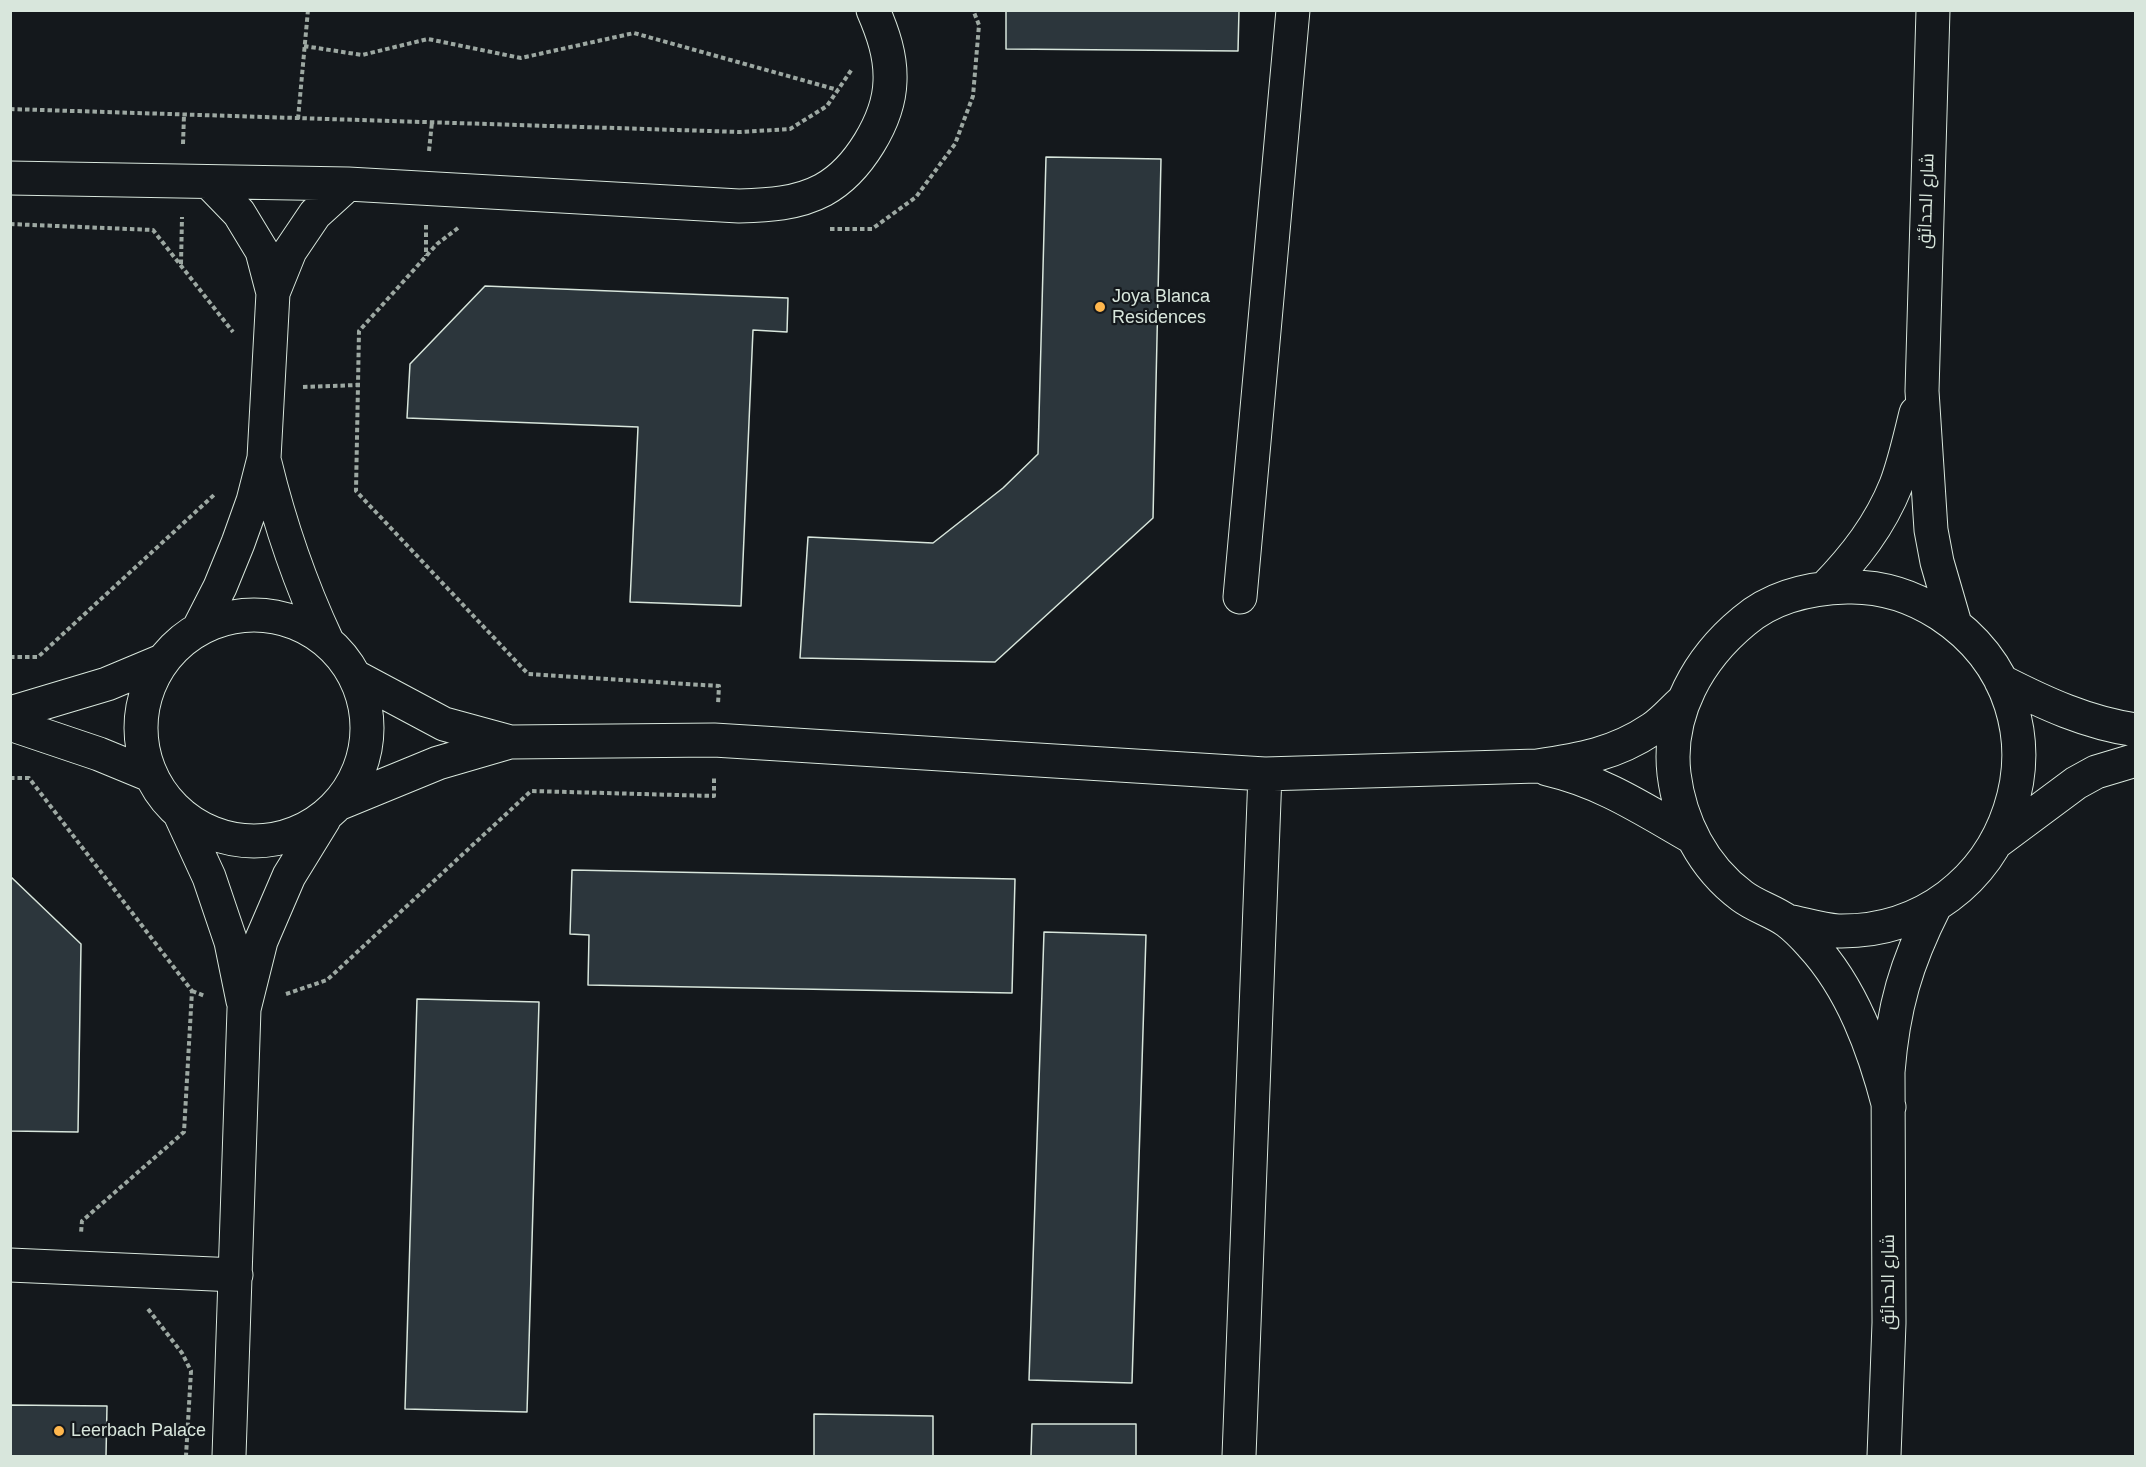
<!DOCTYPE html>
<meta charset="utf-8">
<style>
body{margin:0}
#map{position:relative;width:2146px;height:1467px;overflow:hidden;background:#14181c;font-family:Helvetica,sans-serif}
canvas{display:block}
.frame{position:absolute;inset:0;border:12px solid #d8e6dc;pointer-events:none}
</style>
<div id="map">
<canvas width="2146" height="1467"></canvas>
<div class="frame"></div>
</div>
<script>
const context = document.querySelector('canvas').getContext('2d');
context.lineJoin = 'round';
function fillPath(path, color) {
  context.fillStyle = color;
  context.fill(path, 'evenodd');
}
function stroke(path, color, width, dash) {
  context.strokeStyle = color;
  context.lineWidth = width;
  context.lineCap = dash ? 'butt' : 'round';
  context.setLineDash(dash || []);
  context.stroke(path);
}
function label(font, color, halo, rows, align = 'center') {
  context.font = font + ' Helvetica,Cairo,sans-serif';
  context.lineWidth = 4.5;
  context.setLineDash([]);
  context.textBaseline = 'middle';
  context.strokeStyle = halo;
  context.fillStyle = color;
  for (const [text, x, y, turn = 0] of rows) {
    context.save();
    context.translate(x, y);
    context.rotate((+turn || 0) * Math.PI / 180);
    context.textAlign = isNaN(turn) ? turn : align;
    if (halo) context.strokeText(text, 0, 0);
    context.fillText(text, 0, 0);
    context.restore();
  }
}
const building = new Path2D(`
 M1006,10H1239L1238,51L1006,49Z
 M1046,157L1161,159L1153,518L995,662L800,658L808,537L933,543L1003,488L1038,454Z
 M485,286L788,298L787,332L753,330L741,606L630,602L638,427L407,418L410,364Z
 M572,870L1015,879L1012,993L588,985L589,935L570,934Z
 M10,876L81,944L78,1132L10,1131Z
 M1044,932L1146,935L1132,1383L1029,1380Z
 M417,999L539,1002L527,1412L405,1409Z
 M10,1405L107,1406L106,1456H10Z
 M814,1414L933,1416V1456H814Z
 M1032,1424H1136V1456H1031Z`);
fillPath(building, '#2c363c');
stroke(building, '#d8e6dc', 1.5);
const minor = new Path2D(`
 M1933,10L1922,391L1931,530L1937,562L1955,624
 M10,178L348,184L739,206C768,205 797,204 823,190C858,171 889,120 890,81C891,56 883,33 873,10
 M273,293L290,251L315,214L348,184
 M265,463C280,525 300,583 327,641
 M1825,588C1855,557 1880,525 1896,485C1905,461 1910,437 1916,413
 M1240,597L1293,10
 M141 728a113 113 0 1 1 226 0a113 113 0 1 1-226 0Z
 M198,630L220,587L238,543L253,501L264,458L273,293L262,251L239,213L209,182
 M356,677L444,724L510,742L714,740L1265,774L1537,766C1579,760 1615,754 1652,729C1663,722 1673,710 1683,701
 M2001,681C2044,703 2087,723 2136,730
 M10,713L107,684L162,661
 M10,724L99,754L150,775
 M1547,769C1603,782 1643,809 1692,837
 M338,804L438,763L510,742
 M180,814L209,877L231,942L243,1001
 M1998,841L2076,783L2096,772L2136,760
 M1787,921C1803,924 1822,930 1838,931C2012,934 2088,711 1940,614C1912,596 1880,586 1847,587C1811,588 1772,597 1744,621C1699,658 1667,713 1674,774C1680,822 1703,867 1742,896C1755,906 1773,911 1787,921C1795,927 1804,936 1811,944C1852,988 1874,1049 1889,1107
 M10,1265L236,1275
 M229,1456L244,1009L261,941L289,876L324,819
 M1239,1456L1265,774
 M1884,1456L1889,1323L1888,1072C1893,1008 1906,963 1935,906`);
stroke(minor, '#d8e6dc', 35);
stroke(new Path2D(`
 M304,46L362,55L428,39L521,58L634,33L838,90
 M10,109L741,132L790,129L827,106L852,69
 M298,119L308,10
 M183,144L184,115
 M429,151L432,122
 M10,224L153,230L233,332
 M426,225V256
 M458,228L437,244L359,331L356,491L528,674L719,686L718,704
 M830,229H872L916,197L955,144L973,96L979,25L973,10
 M181,264L182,217
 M303,387L358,385
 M10,657H38L215,494
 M10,778H29L192,991L184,1132L82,1221L81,1233
 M192,991L205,996
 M286,994L327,980L531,791L714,796V777
 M148,1309L182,1353L191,1371L186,1456`), '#9da8a2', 4, [4.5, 3]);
stroke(minor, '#14181c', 33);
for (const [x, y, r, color] of [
 [1100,307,6,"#ffb74d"],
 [59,1431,6,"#ffb74d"]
]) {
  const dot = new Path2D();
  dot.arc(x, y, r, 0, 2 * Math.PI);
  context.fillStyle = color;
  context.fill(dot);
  stroke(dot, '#14181c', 2);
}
label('18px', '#d8e6dc', '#14181c', [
 ["شارع الحدائق",1927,201,-88],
 ["شارع الحدائق",1889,1282,-90]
]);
label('18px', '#d8e6dc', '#14181c', [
 ["Joya Blanca",1112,297],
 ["Residences",1112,318],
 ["Leerbach Palace",71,1431]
], 'left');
</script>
